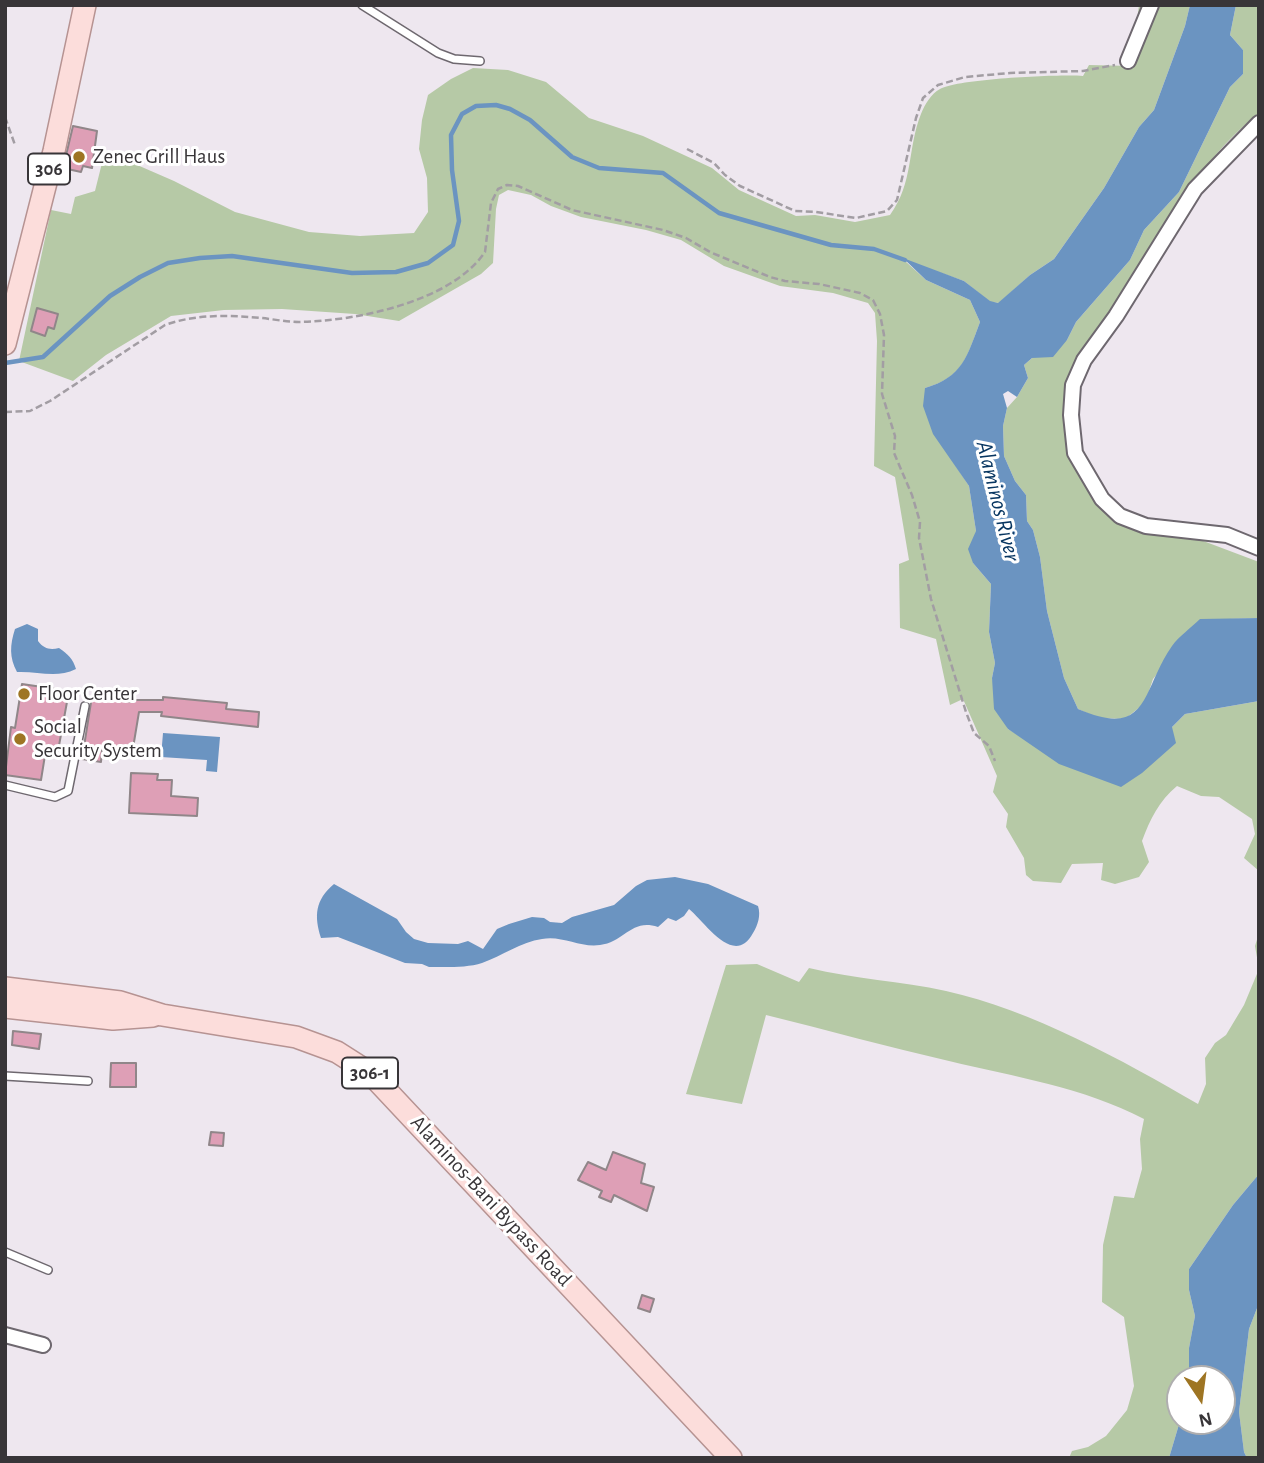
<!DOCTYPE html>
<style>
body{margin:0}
#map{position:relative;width:1264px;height:1463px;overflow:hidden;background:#eee7ef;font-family:"Alegreya Sans",sans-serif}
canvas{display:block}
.frame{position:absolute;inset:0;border:7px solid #383538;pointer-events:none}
.north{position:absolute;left:1166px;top:1365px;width:70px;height:70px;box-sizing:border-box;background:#fff;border:2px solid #afaeaf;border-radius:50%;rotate:167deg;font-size:19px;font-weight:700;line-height:28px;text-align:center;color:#383538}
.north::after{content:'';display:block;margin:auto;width:24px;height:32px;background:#9e7523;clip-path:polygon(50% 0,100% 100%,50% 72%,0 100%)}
</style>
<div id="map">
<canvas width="1264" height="1463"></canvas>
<div class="frame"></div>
<div class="north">N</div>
</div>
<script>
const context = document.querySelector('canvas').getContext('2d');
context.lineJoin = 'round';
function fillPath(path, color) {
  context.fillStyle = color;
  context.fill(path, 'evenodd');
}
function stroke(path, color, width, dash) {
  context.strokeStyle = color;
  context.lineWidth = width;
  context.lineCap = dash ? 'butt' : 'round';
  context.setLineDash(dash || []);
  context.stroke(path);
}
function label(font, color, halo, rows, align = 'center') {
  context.font = font + ' "Alegreya Sans",sans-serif';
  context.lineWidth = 6;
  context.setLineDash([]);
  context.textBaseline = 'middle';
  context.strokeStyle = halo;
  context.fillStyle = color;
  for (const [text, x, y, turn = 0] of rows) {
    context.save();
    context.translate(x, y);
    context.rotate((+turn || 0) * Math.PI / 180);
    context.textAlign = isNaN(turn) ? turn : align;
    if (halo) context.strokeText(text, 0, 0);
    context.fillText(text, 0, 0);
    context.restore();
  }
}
fillPath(new Path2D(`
 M1139,5H1190L1185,26L1154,110L1139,127L1104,188L1054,259L1030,275L999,303L990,302L964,281L904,260L926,280L970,300L980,322C967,356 964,377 925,388L952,460L969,486L976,531L973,563L991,584L989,632L995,663L992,678L1008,729L1033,744L1172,727L1185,714L1259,701V871L1244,858L1255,834L1252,819L1219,797L1201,796L1177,786C1159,801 1150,819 1142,841L1149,862L1139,877L1115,884L1101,880L1103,863L1072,864L1061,883L1033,881L1026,875L1024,858L1006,827L1008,814L993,792L997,776L963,699L950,705L936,639L900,628L899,564L909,560L895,477L874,466L877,341L875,313L868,303L833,293L780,286L724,266L681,240L646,230L581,217L551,206L531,195L508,190L499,195L496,209L493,263L481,274L399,321L355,314L282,309L224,310L171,316L106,355L73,381L19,361L51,210L71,214L75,197L95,191L105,151L174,181L235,212L309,232L360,236L414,233L428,212L427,178L419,149L422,120L428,95L451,79L473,68L508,70L546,82L589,118L643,136L712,168L739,190L796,216L815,215L855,222L890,215C914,182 907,149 921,114C925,104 931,94 940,89C958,79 1060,74 1083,76L1089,65L1131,66Z
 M1236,5H1259V113C1204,157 1177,208 1143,268C1118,311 1093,355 1067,399L1090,488L1158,533L1198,539L1259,562V618L1200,620L1153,679L1145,703L1125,719L1098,718L1078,709L1064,678L1047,611L1040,557L1033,530L1027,521L1026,495L1015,481L1004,456L1003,426L1007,408L1017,397L1028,378L1024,365L1032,358L1067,340L1076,322L1130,260L1144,230L1179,192L1230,87L1243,74V50L1230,35Z
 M1259,933V1174L1233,1205L1189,1269V1290L1195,1316L1189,1348V1379H1180V1421L1169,1458H1069L1072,1451L1088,1447L1106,1436L1127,1410L1134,1386L1124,1317L1102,1302L1103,1245L1114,1196L1134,1198L1142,1169L1140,1139L1144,1119C1083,1087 1015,1077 949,1061C888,1047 827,1030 766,1015L742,1104L686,1094L726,965L757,964L799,982L809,968C854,979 901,981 946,991C1032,1010 1122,1060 1198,1104L1206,1084L1205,1058L1215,1043L1226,1035L1244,1005L1259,969L1255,946Z
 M1259,1303V1458H1247L1244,1452L1239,1412L1249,1329Z`), '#b6c9a6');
fillPath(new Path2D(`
 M1190,5H1236L1230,35L1243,50V74L1230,87L1179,192L1144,230L1130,260L1076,322L1067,340L1053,357L1032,358L1024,365L1028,378L1017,397L1008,391L1003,394L1007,408L1003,426L1004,456L1015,481L1026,495L1027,521L1033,530L1040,557L1047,611L1064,678L1078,709C1150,740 1141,690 1172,646C1179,636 1191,628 1200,619L1259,618V701L1185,714L1172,727L1176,743L1142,773L1121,787L1059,764L1008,729L994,709L992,678L995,663L989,632L991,584L973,563L968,549L976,531L969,486L933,434L923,406L925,388C963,377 967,356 980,322L970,300L926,280L903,258L964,281L990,301L998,303L1030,275L1054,259L1104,188L1139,127L1154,110L1185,26Z
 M27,624L38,629V641C44,649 50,650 59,648C68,654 73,659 76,669C56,679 38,671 17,672C9,657 10,645 15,629Z
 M163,733L220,737L217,772L206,771L207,760L161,757Z
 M675,877L708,884L758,906C761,915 758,925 753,933C734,968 705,922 689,909L684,916L676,921L668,918L658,927C631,918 625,942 600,945C580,948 562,935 542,939C521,942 502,956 482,963C467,968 445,967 429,967L422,964L405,963L338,937L321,938C314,916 315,900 334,884L397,919L406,932L414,939L428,943L458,944L468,941L483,949L497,929L509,924L532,917L544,918L550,922L562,923L572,917L614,905L636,886L647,880Z
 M1259,1174V1303L1249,1329L1239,1412L1244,1452L1247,1458H1169L1180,1421H1222V1379H1189V1348L1195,1316L1189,1290V1269L1233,1205Z`), '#6b94c1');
stroke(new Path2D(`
 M5,363L43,357L110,296L140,277L168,263L200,258L232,256L352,273L396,272L428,263L453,245L459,221L452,170L451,135L462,114L476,106L496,105L510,109L530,120L572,157L599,168L663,173L719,213L831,245L874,249L905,260`), '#6b94c1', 4.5);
const building = new Path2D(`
 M73,126L97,131L92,168L83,166L81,172L63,168Z
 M37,308L58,314L54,329L48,327L45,336L31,331Z
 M22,684L69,691L58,751L46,749L41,780L5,775L11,727L15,728Z
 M92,696L132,702V700H163V697L227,703L226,709L259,712L258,727L161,716L162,712H139L132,754L102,750L101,762L82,759Z
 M131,773L158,774L157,780H172L171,796L198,798L197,816L129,813Z
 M13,1031L41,1034L39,1049L12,1045Z
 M111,1063H136V1087H110Z
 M211,1132L224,1133L223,1146L209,1145Z
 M613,1152L645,1164L641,1183L654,1187L647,1211L614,1195L611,1202L599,1197L602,1191L578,1180L588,1162L606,1170Z
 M642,1295L654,1299L650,1312L638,1308Z`);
fillPath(building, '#de9fb6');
stroke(building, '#908689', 2);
const lane = new Path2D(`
 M362,5L438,53L454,59L480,61
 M5,785L55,797L68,791L85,706
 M5,1076L88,1081
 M5,1252L48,1270`);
const street = new Path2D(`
 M1128,61L1151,5
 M1259,123L1195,189L1116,316L1084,360L1073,385L1071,415L1075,453L1102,499L1120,516L1146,526L1227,535L1259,548
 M5,1335L43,1345`);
const primary = new Path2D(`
 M5,344L54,151L85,5
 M5,988L120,1002L162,1015L296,1037L337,1052L370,1073L731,1458
 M5,1007L113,1019L153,1016`);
stroke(lane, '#6e686f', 10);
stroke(street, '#6e686f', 18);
stroke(primary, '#b69392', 24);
stroke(new Path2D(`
 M5,117L15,145
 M687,149L714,163L725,175L740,186L795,211L816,212L856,218L887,211L897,200L916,118L923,98L938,85L965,77L1010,73L1083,71L1115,65
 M5,412L30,411L50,401L165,325C196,314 228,315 261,318C273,319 286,322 299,322C356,321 451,302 485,252L491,203L498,189L507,185L518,186L572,210L663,230L686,238L710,252L770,277L785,281L819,284L860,293L873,300L880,314L884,335L882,394L895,436L894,453L912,495L920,522L919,538L931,599L966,712L974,733L989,746L995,761`), '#a29da3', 2.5, [7, 3.5]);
stroke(lane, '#fff', 7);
stroke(street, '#fff', 14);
stroke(primary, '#fcdddb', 21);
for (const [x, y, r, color] of [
 [79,157,7,"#9e7523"],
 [24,694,7,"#9e7523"],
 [20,739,7,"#9e7523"]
]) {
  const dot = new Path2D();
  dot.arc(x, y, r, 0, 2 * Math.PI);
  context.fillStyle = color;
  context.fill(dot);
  stroke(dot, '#fff', 2.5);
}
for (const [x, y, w] of [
 [49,169,42],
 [370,1073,56]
]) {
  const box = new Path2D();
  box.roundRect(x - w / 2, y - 15.5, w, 31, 5);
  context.fillStyle = '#fff';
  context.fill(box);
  stroke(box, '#383538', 2);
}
label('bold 19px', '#383538', null, [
 ["306",49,169],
 ["306-1",370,1073]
]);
label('21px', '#383538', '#fff', [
 ["Zenec Grill Haus",93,157],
 ["Floor Center",38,694],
 ["Social",34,727],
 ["Security System",34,751]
], 'left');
label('21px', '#383538', '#fff', [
 ["Alaminos-Bani Bypass Road",491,1201,47]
]);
label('italic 23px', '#083661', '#fff', [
 ["Alaminos River",998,501,76]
]);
</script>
